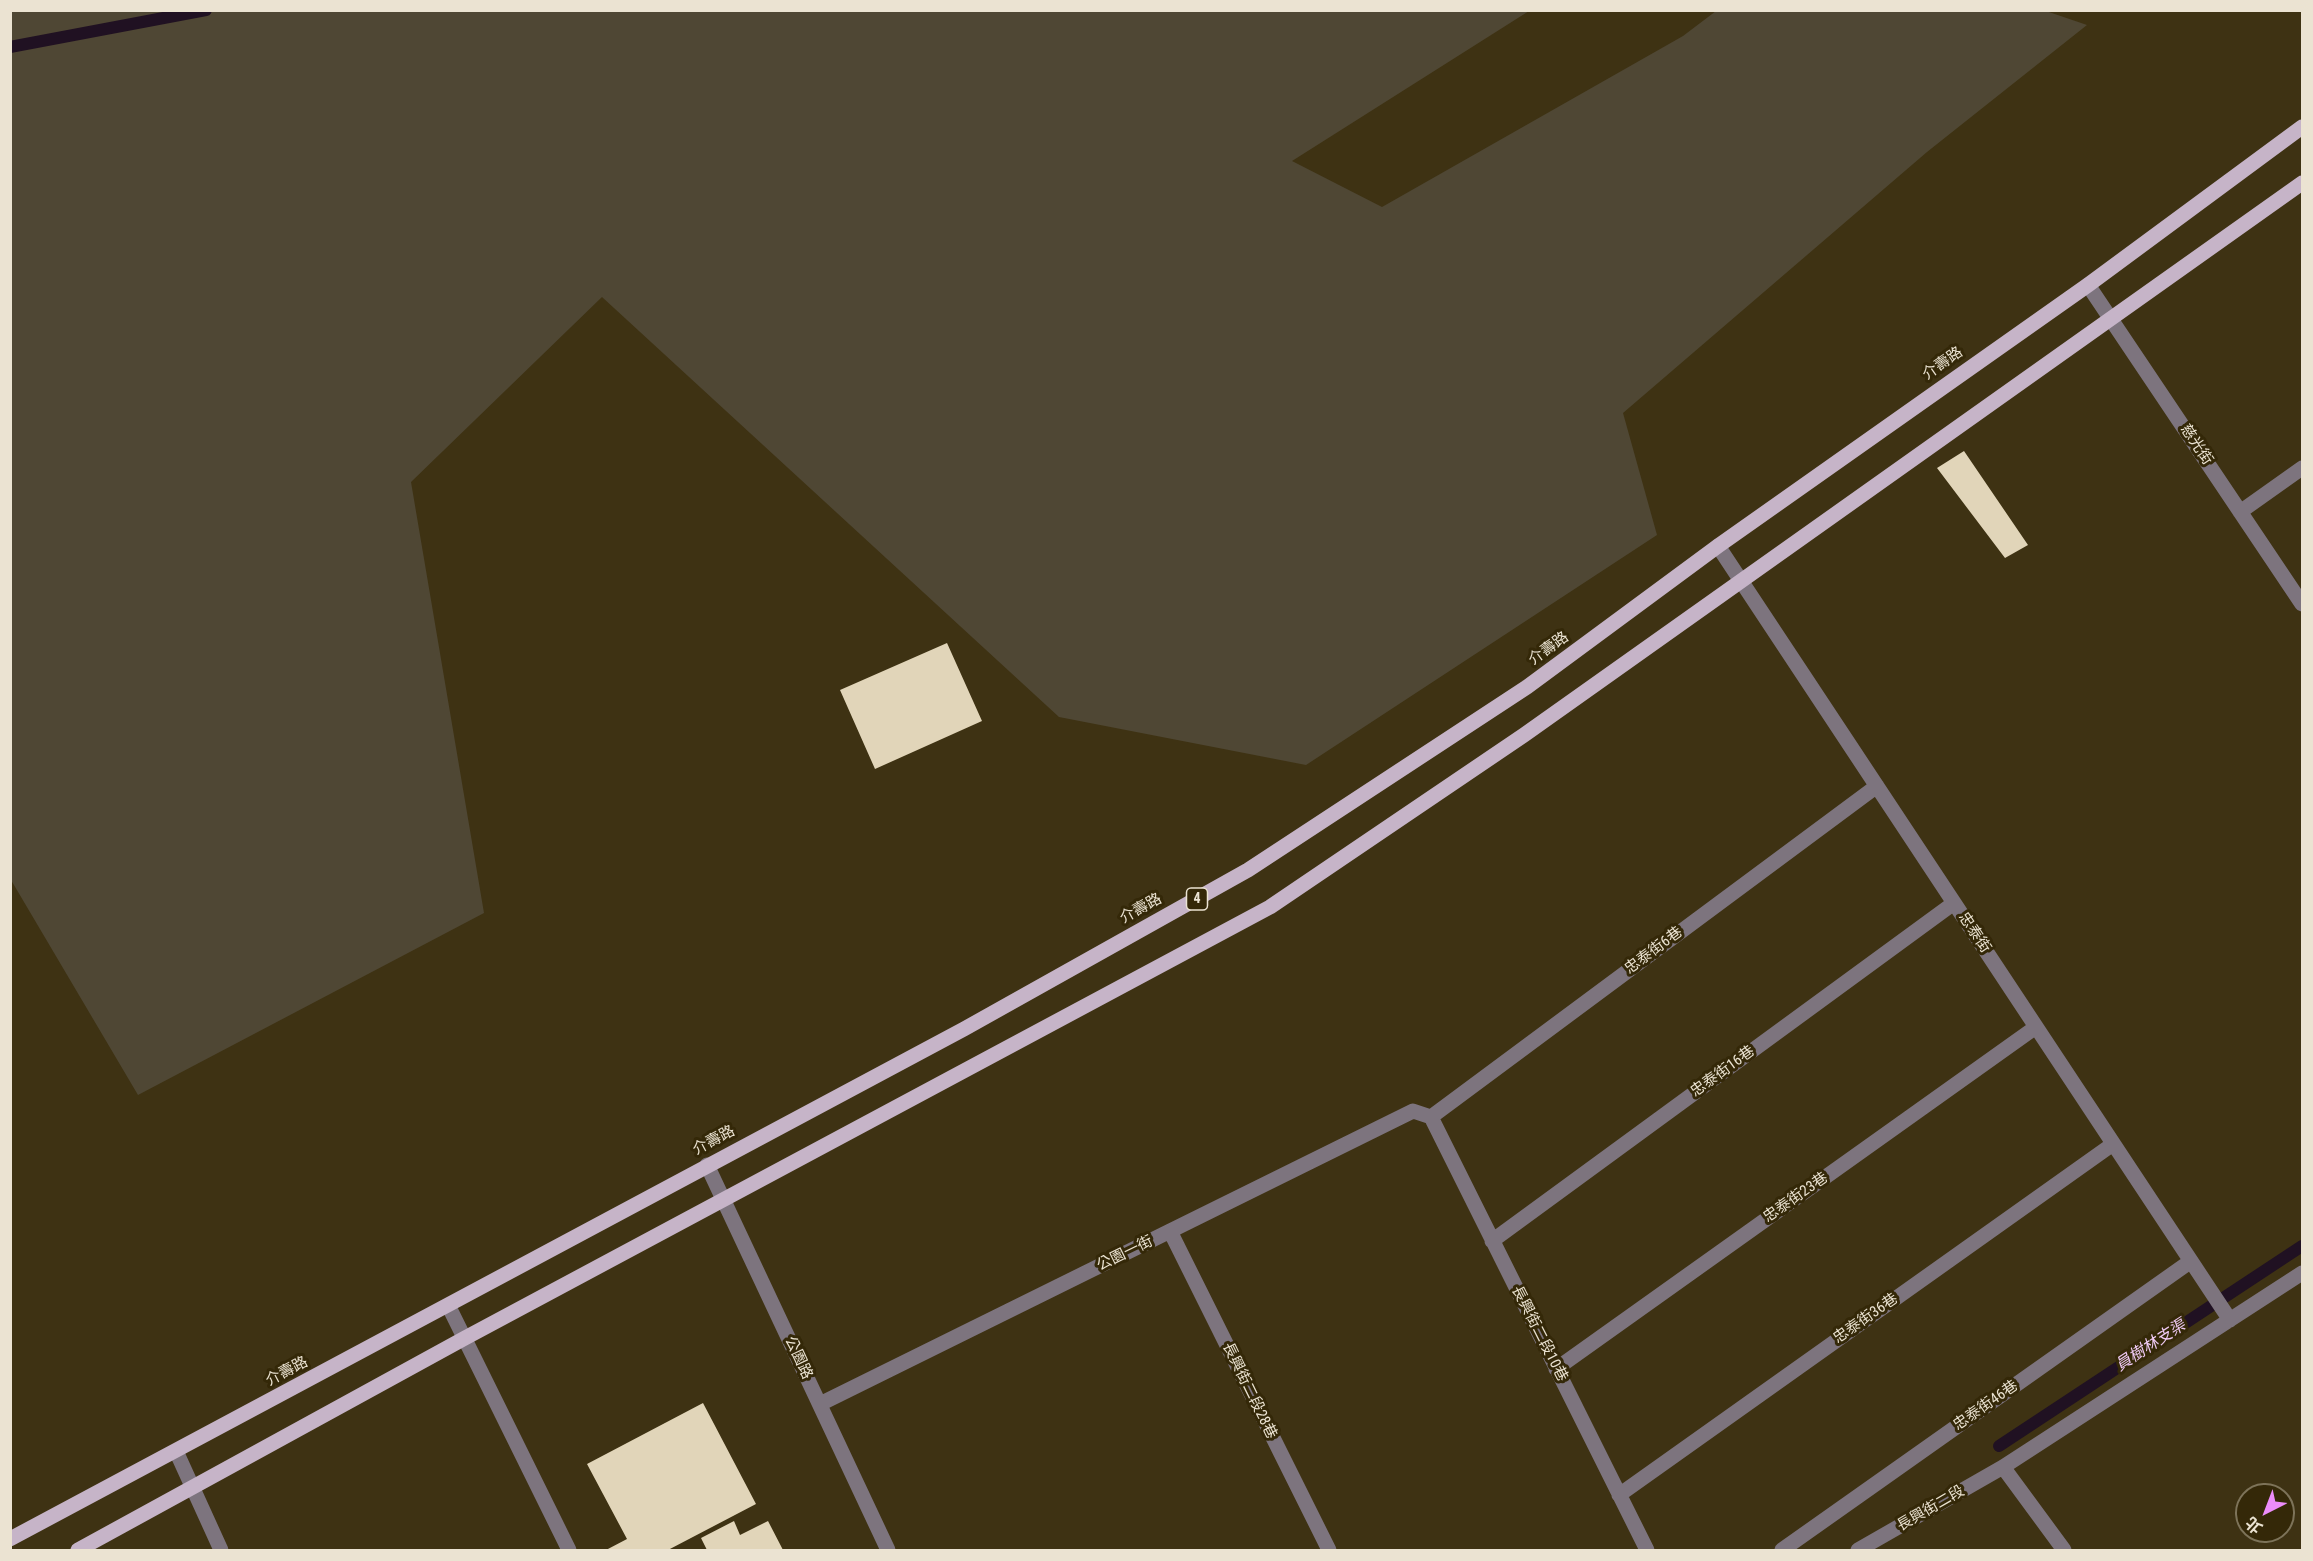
<!DOCTYPE html>
<meta charset="utf-8">
<style>
body{margin:0}
#map{position:relative;width:2313px;height:1561px;overflow:hidden;background:#3e3213;font-family:"Roboto Condensed","Noto Sans TC",sans-serif}
canvas{display:block}
.frame{position:absolute;inset:0;border:12px solid #ebe3d2;pointer-events:none}
.north{position:absolute;left:2235px;top:1483px;width:60px;height:60px;box-sizing:border-box;background:#342808;border:2px solid #7d7359;border-radius:50%;rotate:222deg;font-size:16px;font-weight:700;line-height:24px;text-align:center;color:#ebe3d2}
.north::after{content:'';display:block;margin:auto;width:21px;height:27px;background:#ec8cfa;clip-path:polygon(50% 0,100% 100%,50% 72%,0 100%)}
</style>
<div id="map">
<canvas width="2313" height="1561"></canvas>
<div class="frame"></div>
<div class="north">北</div>
</div>
<script>
const context = document.querySelector('canvas').getContext('2d');
context.lineJoin = 'round';
function fillPath(path, color) {
  context.fillStyle = color;
  context.fill(path, 'evenodd');
}
function stroke(path, color, width, dash) {
  context.strokeStyle = color;
  context.lineWidth = width;
  context.lineCap = dash ? 'butt' : 'round';
  context.setLineDash(dash || []);
  context.stroke(path);
}
function label(font, color, halo, rows, align = 'center') {
  context.font = font + ' "Roboto Condensed","Noto Sans TC",sans-serif';
  context.lineWidth = 6;
  context.setLineDash([]);
  context.textBaseline = 'middle';
  context.strokeStyle = halo;
  context.fillStyle = color;
  for (const [text, x, y, turn = 0] of rows) {
    context.save();
    context.translate(x, y);
    context.rotate((+turn || 0) * Math.PI / 180);
    context.textAlign = isNaN(turn) ? turn : align;
    if (halo) context.strokeText(text, 0, 0);
    context.fillText(text, 0, 0);
    context.restore();
  }
}
fillPath(new Path2D(`
 M2043,10L2087,25L1927,152L1623,413L1657,535L1306,765L1059,717L602,297L411,482L484,913L138,1095L11,880V11H1529L1292,161L1382,207L1683,36L1716,11Z`), '#4f4734');
stroke(new Path2D(`
 M10,47L206,10
 M1999,1446L2302,1246`), '#201122', 12);
fillPath(new Path2D(`
 M1964,451L2028,545L2005,558L1937,468Z
 M947,643L982,721L875,769L840,690Z
 M703,1403L756,1504L668,1550H606L627,1539L587,1464Z
 M734,1521L740,1535L768,1521L783,1550H707L701,1538Z`), '#e1d5b9');
stroke(new Path2D(`
 M2088,285L2302,604
 M2240,512L2302,468
 M1718,546L2230,1320
 M1431,1117L1877,786
 M1431,1117L1647,1550
 M707,1165L888,1550
 M1170,1231L1329,1550
 M1492,1241L1954,903
 M449,1307L569,1550
 M1556,1369L2036,1027
 M820,1404L1413,1111L1431,1117
 M176,1451L221,1550
 M2003,1467L2064,1550
 M1619,1495L2113,1144
 M1782,1550L2191,1261
 M1858,1550L2003,1467L2302,1273`), '#7d747e', 15);
stroke(new Path2D(`
 M10,1539L964,1029L1248,870L1527,687L1718,546L2088,285L2302,127
 M78,1550L465,1338L1270,907L1524,735L2302,183`), '#c6b4c8', 15);
for (const [x, y, w] of [
 [1197,899,21]
]) {
  const box = new Path2D();
  box.roundRect(x - w / 2, y - 11, w, 22, 4.5);
  context.fillStyle = '#342808';
  context.fill(box);
  stroke(box, '#ebe3d2', 1.5);
}
label('bold 14px', '#ebe3d2', null, [
 ["4",1197,899]
]);
label('15px', '#ebe3d2', '#342808', [
 ["介壽路",1943,364,-35],
 ["慈光街",2196,445,56],
 ["介壽路",1549,649,-36],
 ["介壽路",1141,909,-29],
 ["忠泰街",1974,933,56],
 ["忠泰街6巷",1654,951,-37],
 ["忠泰街16巷",1723,1072,-36],
 ["介壽路",714,1141,-28],
 ["忠泰街23巷",1796,1198,-35],
 ["公園一街",1125,1254,-26],
 ["忠泰街36巷",1866,1319,-35],
 ["長興街二段10巷",1539,1334,63],
 ["公園路",798,1358,65],
 ["介壽路",287,1372,-28],
 ["長興街二段28巷",1249,1391,64],
 ["忠泰街46巷",1986,1406,-35],
 ["長興街二段",1931,1509,-30]
]);
label('italic 16px', '#efcaf4', '#342808', [
 ["員樹林支渠",2151,1346,-33]
]);
</script>
